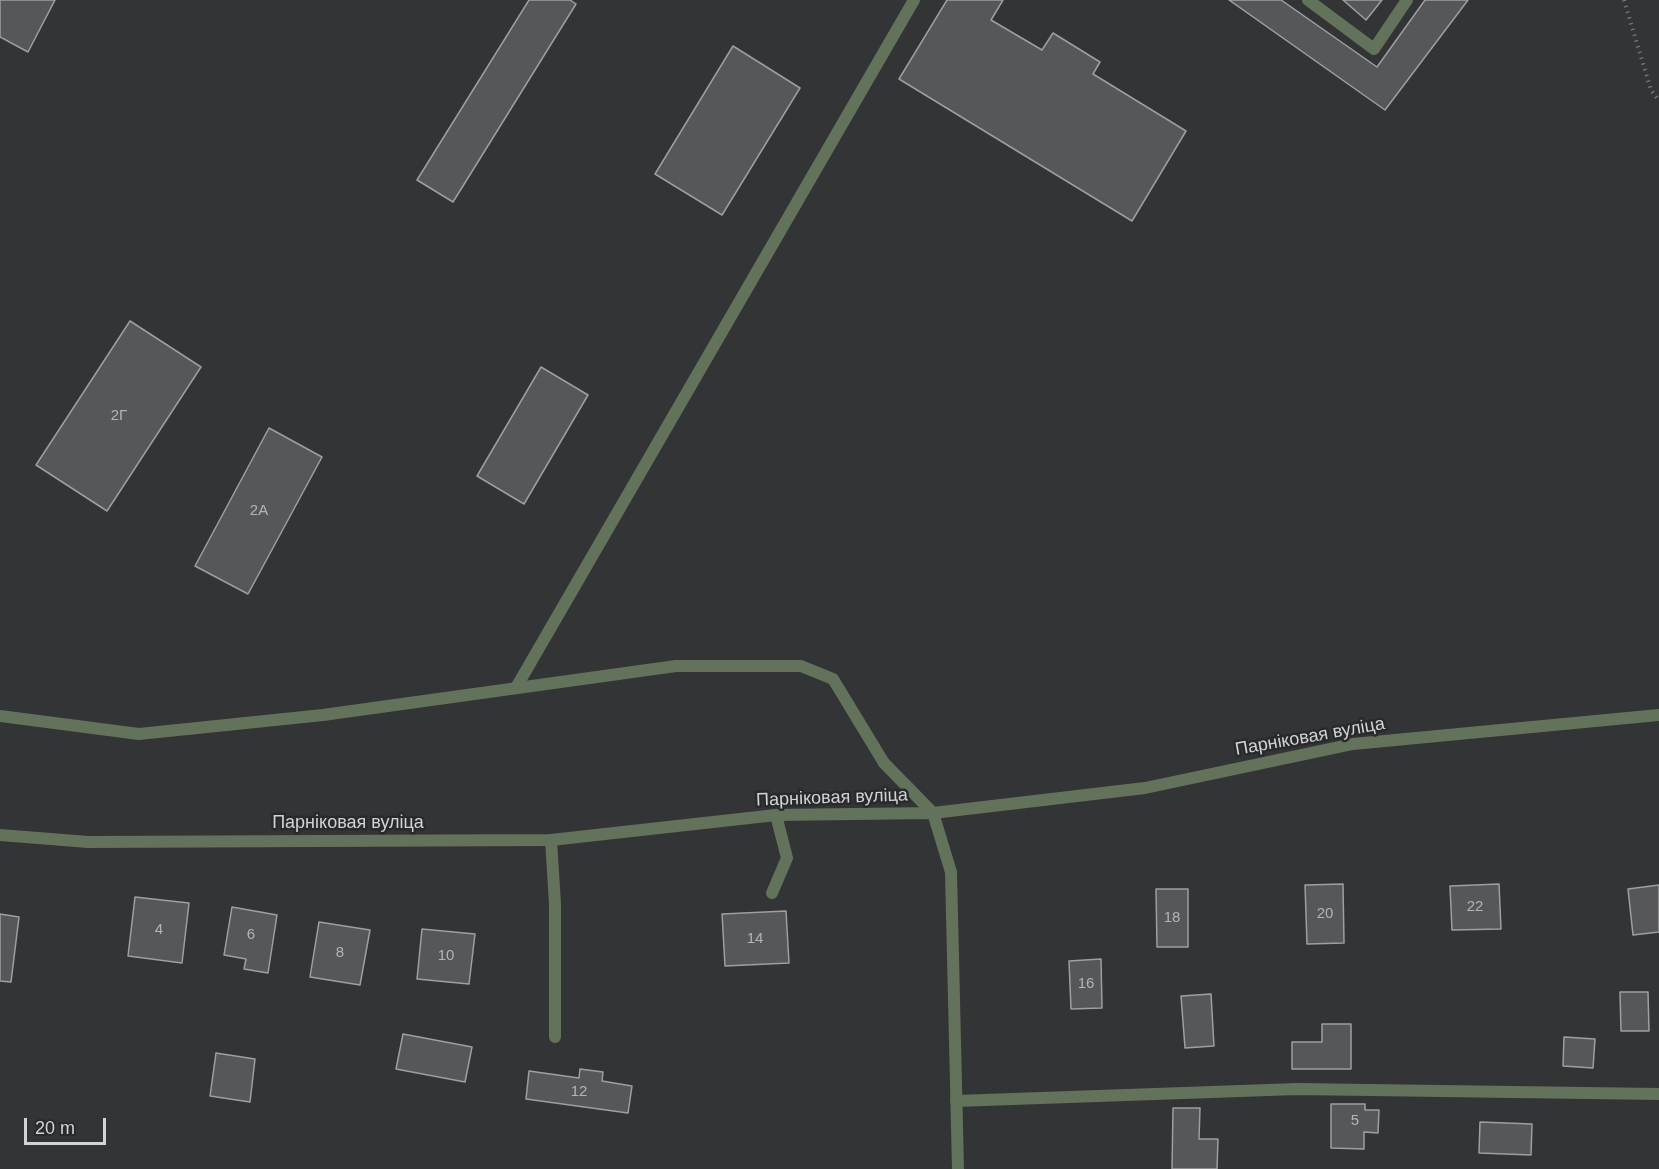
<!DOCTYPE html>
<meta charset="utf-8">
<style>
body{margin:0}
#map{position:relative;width:1659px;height:1169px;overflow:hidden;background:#333436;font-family:Helvetica,sans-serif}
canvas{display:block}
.scale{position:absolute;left:24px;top:1118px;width:82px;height:27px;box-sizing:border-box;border:3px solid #d2d3d4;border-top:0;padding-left:8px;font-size:18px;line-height:21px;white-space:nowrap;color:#d2d3d4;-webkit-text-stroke:4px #292a2c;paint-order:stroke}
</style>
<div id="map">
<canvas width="1659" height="1169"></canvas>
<div class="scale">20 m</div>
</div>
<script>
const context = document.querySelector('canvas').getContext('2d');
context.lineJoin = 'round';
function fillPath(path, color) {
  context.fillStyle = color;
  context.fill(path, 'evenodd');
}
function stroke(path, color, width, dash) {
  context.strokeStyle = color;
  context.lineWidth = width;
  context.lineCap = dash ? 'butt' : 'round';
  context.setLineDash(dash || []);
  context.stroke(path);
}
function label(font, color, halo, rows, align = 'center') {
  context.font = font + ' Helvetica,sans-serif';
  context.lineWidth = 5;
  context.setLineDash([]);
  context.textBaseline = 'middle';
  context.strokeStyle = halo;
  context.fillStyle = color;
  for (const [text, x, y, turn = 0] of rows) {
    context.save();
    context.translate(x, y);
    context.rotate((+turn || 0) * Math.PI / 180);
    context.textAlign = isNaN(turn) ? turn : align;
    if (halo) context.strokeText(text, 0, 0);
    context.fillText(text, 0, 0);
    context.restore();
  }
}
const building = new Path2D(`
 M0,0H55L28,52L0,37Z
 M529,0H570L576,4L453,202L417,180Z
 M947,0H1003L991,20L1042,50L1053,33L1100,62L1093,74L1186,131L1132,221L899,79Z
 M1229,0H1281L1377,67L1425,0H1468L1385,110Z
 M1343,0H1382L1366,20Z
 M733,46L800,88L722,215L655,174Z
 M130,321L201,367L107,511L36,465Z
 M541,367L588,395L524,504L477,476Z
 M269,428L322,457L248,594L195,566Z
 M1343,884L1344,943L1307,944L1305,885Z
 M1499,884L1501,929L1452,930L1450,886Z
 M1659,885V932L1633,935L1628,889Z
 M1156,889H1188V947H1157Z
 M135,897L189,903L182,963L128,956Z
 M232,907L277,915L268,973L244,969L246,959L224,955Z
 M786,911L789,963L725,966L722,914Z
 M0,914L19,917L11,982L0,981Z
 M319,922L370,930L360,985L310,977Z
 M422,929L475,934L469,984L417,979Z
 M1101,959L1102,1008L1071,1009L1069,961Z
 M1620,992H1648L1649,1031H1621Z
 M1211,994L1214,1046L1185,1048L1181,996Z
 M1322,1024H1351V1069H1292V1042H1322Z
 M403,1034L472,1047L465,1082L396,1069Z
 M1564,1037L1595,1039L1593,1068L1563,1066Z
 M216,1053L255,1059L250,1102L210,1096Z
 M580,1069L603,1072L602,1081L632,1086L628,1113L526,1099L529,1071L579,1078Z
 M1331,1104H1365V1110H1379L1378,1133L1364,1132V1149L1331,1148Z
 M1173,1108H1200L1199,1139H1218L1217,1169H1172Z
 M1480,1122L1532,1124L1531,1155L1479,1153Z`);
fillPath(building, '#56575a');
stroke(building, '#9e9fa2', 1.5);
stroke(new Path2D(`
 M1624,0L1651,90L1659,101`), '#717274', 4, [1.5, 4.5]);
stroke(new Path2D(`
 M1308,0L1374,49L1407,0
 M517,686L914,0
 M884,763L933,813
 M551,840L555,904V1037
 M772,893L787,858L776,815
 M956,1101L1297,1089L1659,1094`), '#62725b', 12);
stroke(new Path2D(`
 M0,716L139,734L323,715L676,666H801L833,679L884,763
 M933,813L951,872L958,1169
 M0,835L88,842L551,840L776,815L933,813L1145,788L1353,744L1659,715`), '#62725b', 12);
label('15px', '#b3b4b6', null, [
 ["2Г",119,416],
 ["2А",259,511],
 ["22",1475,907],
 ["20",1325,914],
 ["18",1172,918],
 ["4",159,930],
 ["6",251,935],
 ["14",755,939],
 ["8",340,953],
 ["10",446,956],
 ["16",1086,984],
 ["12",579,1092],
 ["5",1355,1121]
]);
label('18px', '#d2d3d4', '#292a2c', [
 ["Парніковая вуліца",1310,737,-10],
 ["Парніковая вуліца",832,798,-2],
 ["Парніковая вуліца",348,823]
]);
</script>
